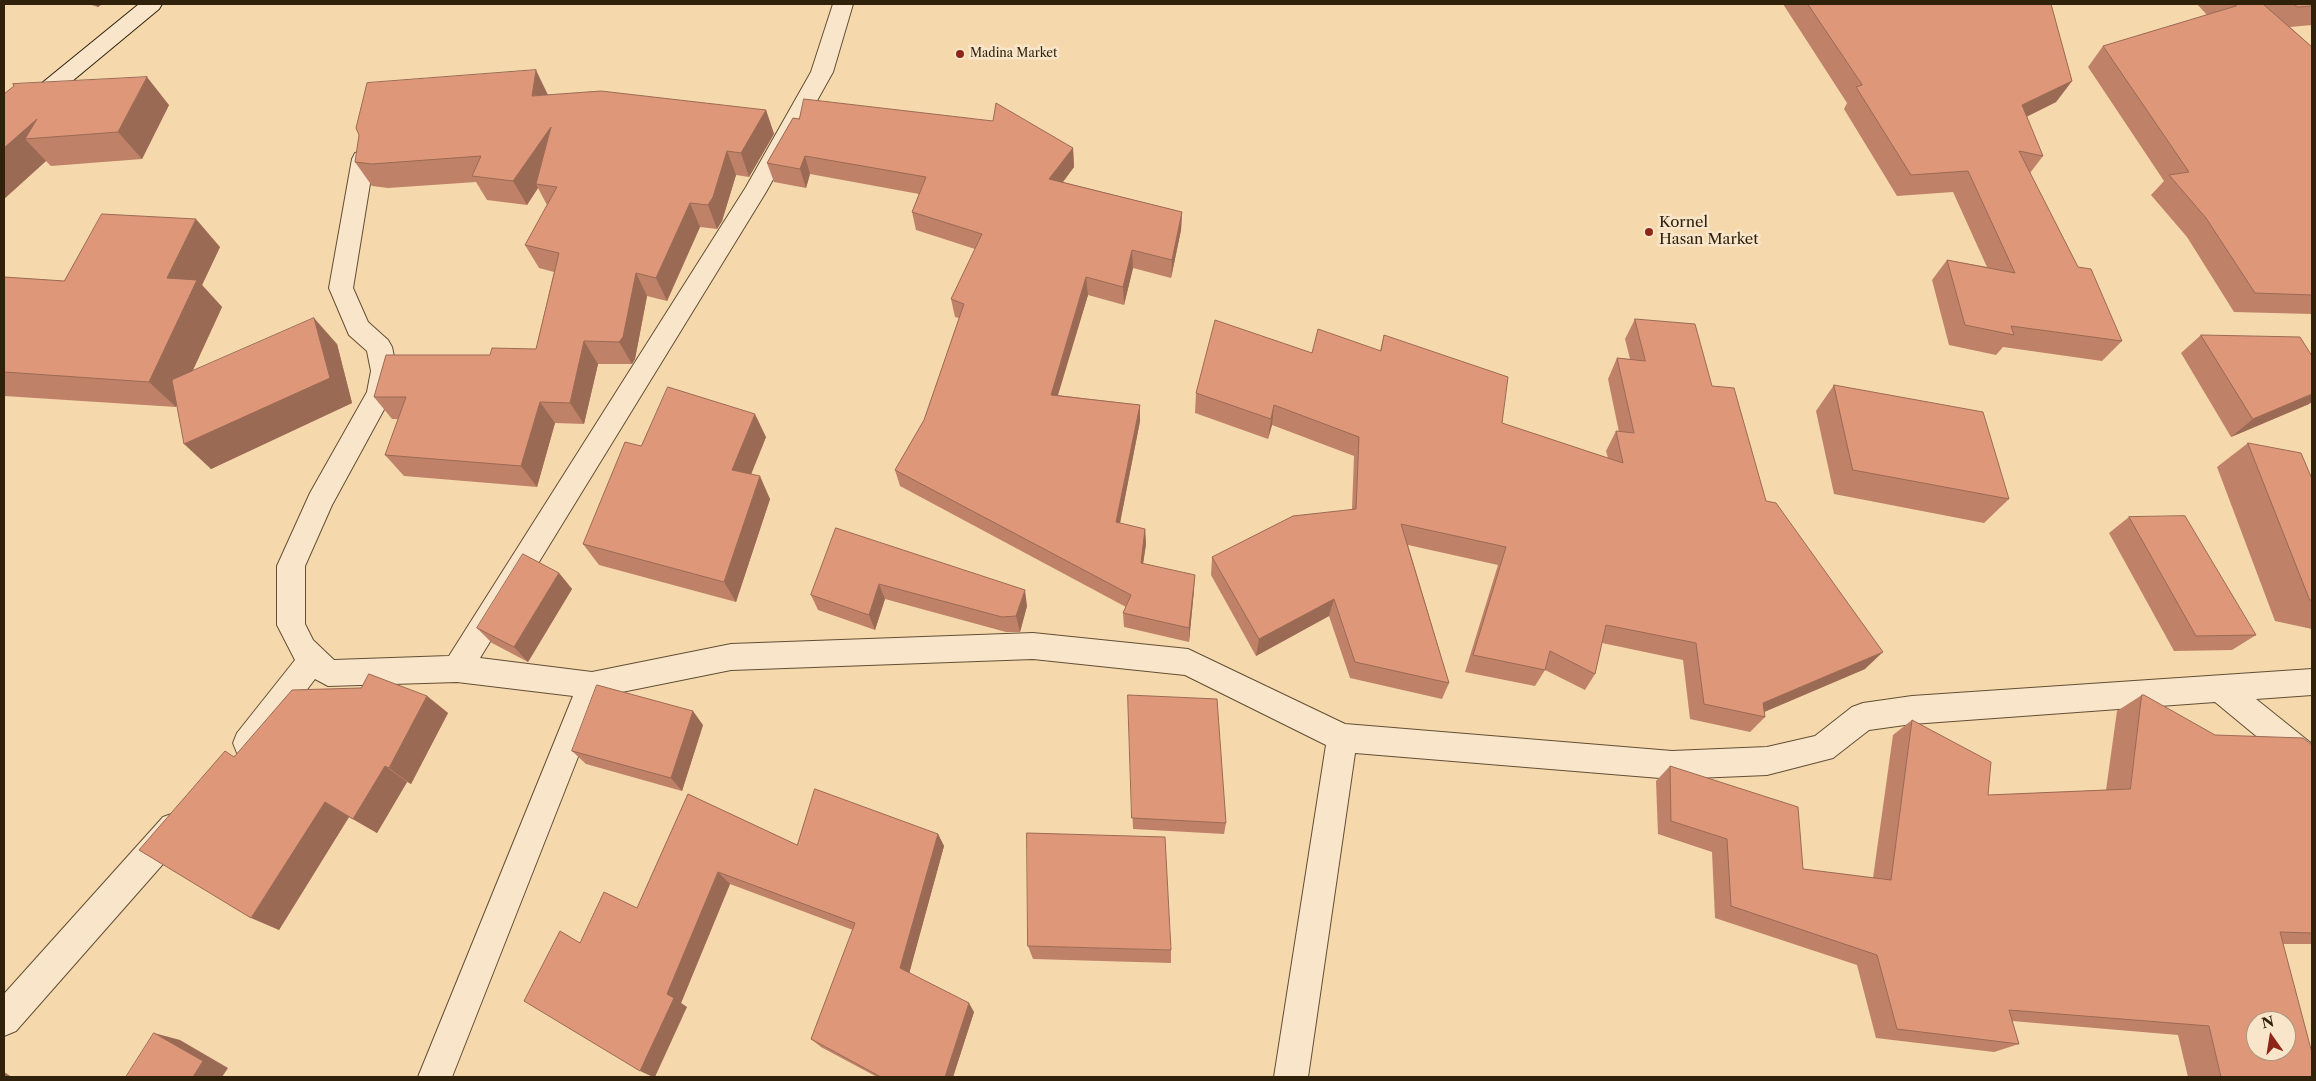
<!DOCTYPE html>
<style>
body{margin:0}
#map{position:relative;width:2316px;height:1081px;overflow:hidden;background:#f6d8ad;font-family:"Libre Caslon Text",serif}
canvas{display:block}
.frame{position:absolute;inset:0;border:5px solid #30210b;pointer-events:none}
.north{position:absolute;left:2246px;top:1011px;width:50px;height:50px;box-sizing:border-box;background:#f9e6ca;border:1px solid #a9977e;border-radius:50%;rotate:347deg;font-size:14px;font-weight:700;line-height:20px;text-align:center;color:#30210b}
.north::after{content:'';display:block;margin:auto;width:18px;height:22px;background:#8f2418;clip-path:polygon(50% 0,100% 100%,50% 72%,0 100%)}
</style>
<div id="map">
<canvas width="2316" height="1081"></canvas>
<div class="frame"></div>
<div class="north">N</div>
</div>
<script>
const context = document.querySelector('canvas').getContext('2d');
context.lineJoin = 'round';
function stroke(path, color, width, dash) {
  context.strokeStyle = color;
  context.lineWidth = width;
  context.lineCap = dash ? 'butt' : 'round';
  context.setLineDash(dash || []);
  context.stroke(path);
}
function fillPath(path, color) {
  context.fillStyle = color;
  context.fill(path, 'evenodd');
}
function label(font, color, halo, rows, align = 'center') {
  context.font = font + ' "Libre Caslon Text",serif';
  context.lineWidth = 5;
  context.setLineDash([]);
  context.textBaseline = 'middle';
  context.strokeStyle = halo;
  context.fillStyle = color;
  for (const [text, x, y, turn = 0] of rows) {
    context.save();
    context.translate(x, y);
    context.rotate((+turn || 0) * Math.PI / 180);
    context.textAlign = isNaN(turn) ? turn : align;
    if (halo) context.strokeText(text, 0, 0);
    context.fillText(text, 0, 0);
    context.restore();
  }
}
const street = new Path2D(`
 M833,4H853L833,72L766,192L480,658L592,672L731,644L1033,633L1188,649L1345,724L1672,751L1767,747L1815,736L1852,707L1863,703L1912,696L2312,669V695L2256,699L2312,744V777L2301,773L2215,702L1912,724L1869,730L1833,758L1767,775L1672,779L1355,753L1308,1077H1274L1326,745L1185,675L1033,659L731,670L602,696L452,1077H418L573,696L457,682L328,686L315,679L259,753L248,757L237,753L233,743L237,733L295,660L277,625V566L310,493L367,392L371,371L367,351L349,335L329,288L352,159L355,153L363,151L371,153L374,159L353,288L368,322L388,340L392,347L397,371L393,393L332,505L305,566V624L313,640L334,660L449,656L746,187L811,72Z
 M174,813L185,817L190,828L185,839L16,1031L4,1036V994L163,817Z`);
const secondary = new Path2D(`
 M139,4H162L159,9L12,131L4,134V114Z`);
stroke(street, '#624f34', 2);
stroke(secondary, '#30210b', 2);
fillPath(street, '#f9e6ca');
fillPath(secondary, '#f9e6ca');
fillPath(new Path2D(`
 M88,4H102L98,7Z
 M1783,4H2051L2072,81L2056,102L2026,117L2043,156L2030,173L2078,267L2122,341L2102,361L2003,347L1996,355L1949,345L1932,280L1947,260L1987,267L1953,192L1897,196L1844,109L1847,103Z
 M2197,4H2312V25L2290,27L2312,47V314L2234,312L2187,237L2151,195L2164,181L2088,67L2103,46L2207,15Z
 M4,94L169,105L142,159L51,166L46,161L4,199Z
 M548,95L766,110L774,134L749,177L736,175L722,221L717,229L700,227L667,301L647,296L635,359L632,364H598L584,424L555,423L537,487L404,476L385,455L398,419H392L374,397L490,355L536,349L554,272L539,268L525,245L547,205L538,188L527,205L487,200L476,182L388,188L372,186L355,162Z
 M793,118L1073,148L1074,167L1063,182L1182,212L1181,230L1171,278L1133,268L1124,305L1088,295L1057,395L1140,405V421L1120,523L1145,529L1146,544L1143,563L1194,590L1189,642L1124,627L1123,613L1126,607L900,486L895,470L924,420L959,318L955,317L951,299L975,249L916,230L912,212L919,194L810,174L806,188L774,182L767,163Z
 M220,247L202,285L222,307L192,372L337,344L352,403L211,469L177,405L176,407L4,396V277L64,281Z
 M1635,319L1712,386L1766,501L1865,669L1764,712L1765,717L1750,732L1690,719L1683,660L1602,643L1595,674L1585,690L1545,670L1535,686L1465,672L1498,565L1408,545L1449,683L1442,699L1350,678L1329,616L1256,656L1211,575L1212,557L1352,509L1354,456L1272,425L1268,439L1195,413L1196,393L1312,353L1380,351L1384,335L1502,423L1608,458L1606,451L1616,431L1619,432L1608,379L1617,358L1630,359L1625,339Z
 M2201,335L2309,404L2231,437L2181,353Z
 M1834,385L2009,499L1984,523L1834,494L1816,411Z
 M766,437L751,474L770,499L736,602L599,565L583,544L641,446Z
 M2248,443L2312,479V629L2275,621L2217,467Z
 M2129,517L2256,635L2232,650L2174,651L2109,533Z
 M836,528L1027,606L1020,632H1006L885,599L875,630L818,610L811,595Z
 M559,573L572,589L528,662L492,643L477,628Z
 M1128,695L1226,823L1224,834L1133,829Z
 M2142,695L2215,735L2312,745V944H2283L2312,1077H2188L2178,1035L2012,1021L2019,1044L1994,1052L1876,1038L1857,965L1715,918L1712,852L1658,834L1656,781L1670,766L1803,869L1873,878L1893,735L1912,720L1988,795L2106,790L2117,711Z
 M427,696L448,713L411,784L407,782L377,833L349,817L279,930L234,756Z
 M703,725L682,791L586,764L572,751Z
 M688,794L797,845L938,834L944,846L909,973L974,1012L953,1077H877L821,1047L811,1039L853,930L730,884L681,1003L687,1007L580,943L637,908Z
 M1028,946L1171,950V963L1033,959Z`), '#bf8268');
fillPath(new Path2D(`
 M95,4H102L98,7Z
 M536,70L548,95L532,96Z
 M147,77L169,105L142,159L118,132Z
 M2072,81L2056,102L2006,127L2022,105Z
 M766,110L774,134L749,177L741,153Z
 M37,119L25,139L46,161L4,199V148Z
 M551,127L536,184L538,188L527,205L513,181Z
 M1073,148L1074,167L1051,198L1049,179Z
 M727,151L736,175L722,221L717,229L708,205Z
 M805,156L810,174L806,188L800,169Z
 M690,203L700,227L667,301L656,278Z
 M1182,212L1181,230L1171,278L1172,260Z
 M196,219L220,247L202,285L222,307L176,407L149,382L167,278Z
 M1132,250L1133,268L1124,305L1123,287Z
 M636,273L647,296L635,359L632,364L619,342Z
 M1086,277L1088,295L1053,412L1051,395Z
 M314,318L337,344L352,403L211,469L184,444Z
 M584,341L598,364L584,424L570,403Z
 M2312,394V402L2309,404L2231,437L2253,419Z
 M540,402L555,423L537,487L521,466Z
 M1140,405V421L1117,538L1116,522Z
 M1274,405L1272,425L1268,439L1271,419Z
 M755,414L766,437L744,492L732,470Z
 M760,476L770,499L736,602L724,582Z
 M1145,529L1146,544L1141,578V563Z
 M559,573L572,589L528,662L514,647Z
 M1195,575L1194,590L1189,642V628Z
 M879,584L885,599L875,630L869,615Z
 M1025,590L1027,606L1020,632L1016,616Z
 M1334,599L1329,616L1256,656L1259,639Z
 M1883,652L1865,669L1757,715L1763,703Z
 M427,696L448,713L411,784L389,768Z
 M693,711L703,725L682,791L671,778Z
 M385,766L407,782L377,833L353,819Z
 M325,802L349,817L279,930L251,918Z
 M938,834L944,846L908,978L900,968Z
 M718,872L730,884L681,1003L687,1007L655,1077H653L640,1071L667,994Z
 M969,1003L974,1012L953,1077H945Z
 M154,1033L180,1040L228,1068L222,1077H193Z
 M4,1072L12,1077H4Z`), '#9b6a55');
const building = new Path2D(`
 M1808,4H2051L2072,81L2022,105L2043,156L2019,151L2078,267L2091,269L2122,341L2011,326L2014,335L1965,325L1947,260L2015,273L1968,171L1911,175L1856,87L1862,85Z
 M2234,4H2263L2312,47V295L2255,293L2206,218L2169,175L2189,172L2103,46L2236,6Z
 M2294,4H2312V6L2298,7Z
 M536,70L532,96L601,91L766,110L741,153L727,151L713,197L708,205L690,203L656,278L636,273L623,337L619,342L584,341L570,403L540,402L521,466L385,455L406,397H374L386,355H490L492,348L536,349L559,253L525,245L557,187L536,184L551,127L513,181L472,176L481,156L372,164L355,162L359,135L356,128L367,83Z
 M147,77L118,132L25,139L37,119L4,148V94L14,86L13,84Z
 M804,99L993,121L996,103L1073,148L1049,179L1182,212L1172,260L1132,250L1123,287L1086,277L1051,395L1140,405L1116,522L1145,529L1141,563L1195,575L1189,628L1123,613L1131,595L895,470L924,420L964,304L951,299L982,234L912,212L926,177L805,156L800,169L767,163L793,118L799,119Z
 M102,214L196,219L167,278L197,280L149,382L4,372V277L64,281Z
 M314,318L330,378L184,444L172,380Z
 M1635,319L1695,324L1712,386L1734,388L1766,501L1776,503L1883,652L1763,703L1765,717L1704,704L1696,643L1606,625L1595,674L1550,651L1545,670L1473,655L1506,547L1401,524L1449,683L1355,662L1334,599L1259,639L1212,557L1293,516L1356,509L1359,437L1274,405L1271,419L1196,393L1215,320L1312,353L1318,329L1381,351L1384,335L1508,377L1502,423L1623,463L1616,431L1634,433L1617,358L1645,361Z
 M2201,335L2300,337L2312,356V394L2253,419Z
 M1834,385L1983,412L2009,499L1853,470Z
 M668,387L755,414L732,470L760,476L724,582L583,544L625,442L641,446Z
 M2248,443L2301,453L2312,479V600H2310Z
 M2185,516L2256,635L2196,636L2129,517Z
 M836,528L1025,590L1016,616L1002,617L879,584L869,615L811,595Z
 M523,554L559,573L514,647L477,628Z
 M369,674L427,696L389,768L385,766L353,819L325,802L251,918L139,850L225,751L234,757L292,690L361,688Z
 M597,685L693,711L671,778L572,751Z
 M1128,695L1217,699L1226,823L1132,818Z
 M2142,695H2144L2215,735L2303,738L2312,745V933L2280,932L2312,1053V1077H2221L2209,1026L2009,1010L2019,1044L1897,1029L1877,955L1731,906L1727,839L1671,821L1670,766L1798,807L1803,869L1891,880L1912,720L1991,762L1988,795L2130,789ZM2256,1021H2286V1051H2256Z
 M815,789L938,834L900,968L969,1003L945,1077H881L811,1039L855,923L718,872L667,994L674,998L640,1071L524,1001L560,931L580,943L604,892L637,908L688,794L797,845Z
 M1027,833L1165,837L1171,950L1028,946Z
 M154,1033L203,1061L193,1077H126Z`);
fillPath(building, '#de9779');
stroke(building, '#9b6a55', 1);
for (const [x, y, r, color] of [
 [960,54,5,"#8f2418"],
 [1649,232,5,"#8f2418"]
]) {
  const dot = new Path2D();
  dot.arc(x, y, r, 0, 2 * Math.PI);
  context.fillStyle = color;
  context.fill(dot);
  stroke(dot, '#f9e6ca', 2);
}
label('12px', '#30210b', '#f9e6ca', [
 ["Madina Market",970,54]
], 'left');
label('15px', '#30210b', '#f9e6ca', [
 ["Kornel",1659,223],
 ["Hasan Market",1659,240]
], 'left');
</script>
